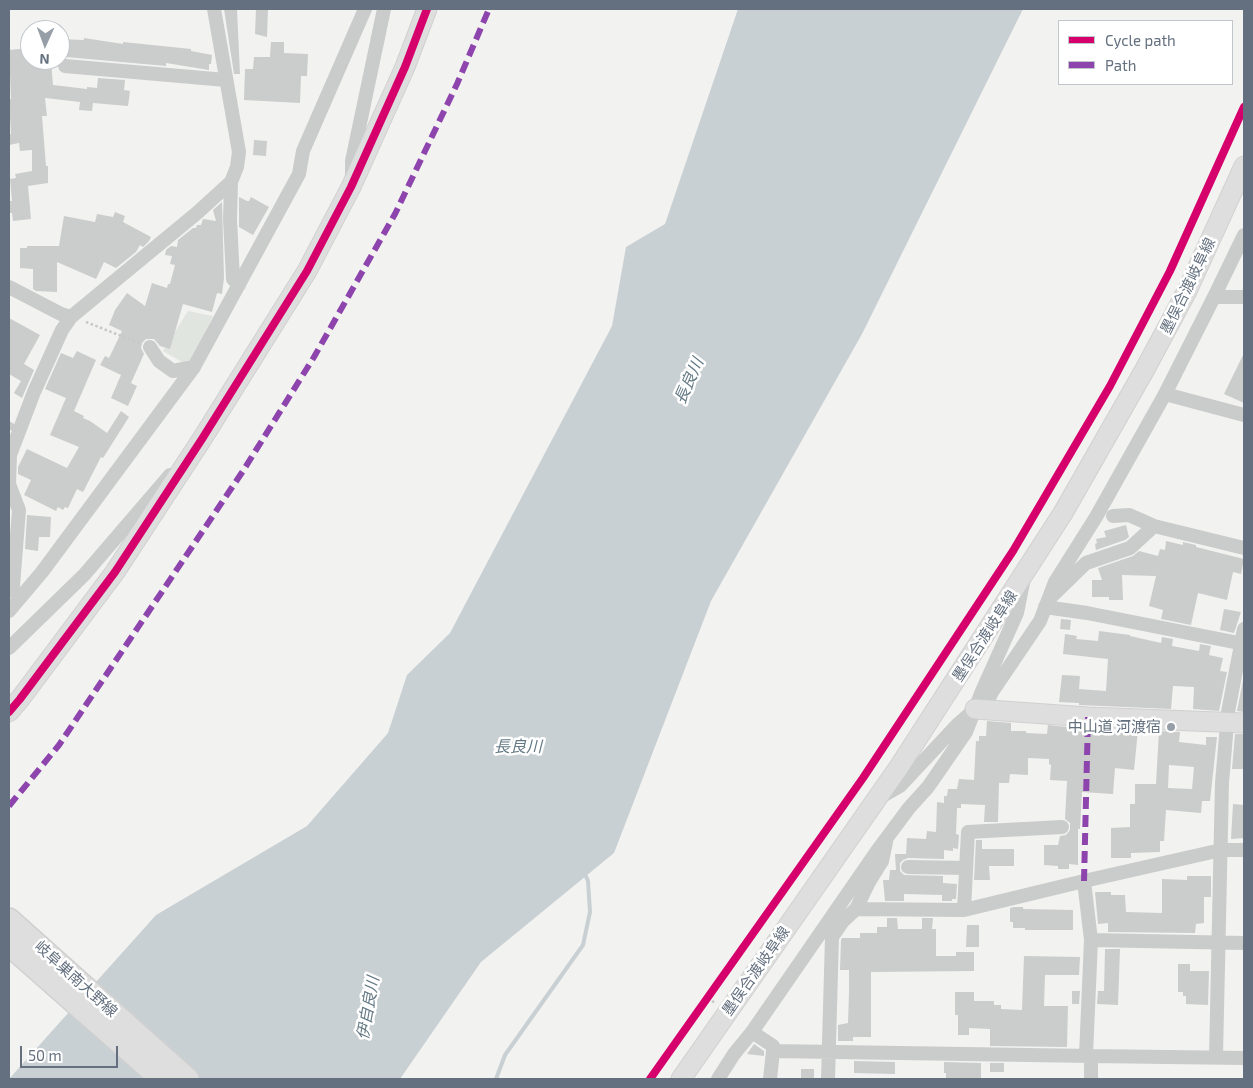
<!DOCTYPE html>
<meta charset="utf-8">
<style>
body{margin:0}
#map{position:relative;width:1253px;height:1088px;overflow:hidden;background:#f2f2f0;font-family:"Exo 2",sans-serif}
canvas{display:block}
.frame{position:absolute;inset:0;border:10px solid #64707f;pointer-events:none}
.legend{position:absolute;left:1058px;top:20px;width:175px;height:65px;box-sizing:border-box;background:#fff;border:1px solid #c1c6cc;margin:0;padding:6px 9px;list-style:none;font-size:15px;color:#64707f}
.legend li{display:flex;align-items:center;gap:10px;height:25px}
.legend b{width:25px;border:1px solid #c1c6cc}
.north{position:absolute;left:20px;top:20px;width:50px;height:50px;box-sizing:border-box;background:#fff;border:1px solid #c1c6cc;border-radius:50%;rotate:182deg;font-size:14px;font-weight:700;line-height:20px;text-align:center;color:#64707f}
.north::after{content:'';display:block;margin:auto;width:18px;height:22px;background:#969ea7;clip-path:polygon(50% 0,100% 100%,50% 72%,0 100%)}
.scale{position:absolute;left:20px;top:1046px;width:98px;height:22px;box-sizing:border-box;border:2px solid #64707f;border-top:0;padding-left:6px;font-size:15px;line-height:18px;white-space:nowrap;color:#64707f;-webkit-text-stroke:4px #fff;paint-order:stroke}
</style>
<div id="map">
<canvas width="1253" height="1088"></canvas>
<div class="frame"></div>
<ul class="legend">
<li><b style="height:6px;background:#d6006c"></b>Cycle path</li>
<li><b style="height:6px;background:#8e44ad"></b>Path</li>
</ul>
<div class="north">N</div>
<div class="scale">50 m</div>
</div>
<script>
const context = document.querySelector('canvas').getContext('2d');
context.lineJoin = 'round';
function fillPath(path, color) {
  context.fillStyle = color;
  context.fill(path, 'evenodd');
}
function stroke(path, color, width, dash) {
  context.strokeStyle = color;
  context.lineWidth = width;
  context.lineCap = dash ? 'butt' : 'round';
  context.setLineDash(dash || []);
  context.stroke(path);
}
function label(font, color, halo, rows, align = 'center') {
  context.font = font + ' "Exo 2","Noto Sans JP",sans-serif';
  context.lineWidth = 5;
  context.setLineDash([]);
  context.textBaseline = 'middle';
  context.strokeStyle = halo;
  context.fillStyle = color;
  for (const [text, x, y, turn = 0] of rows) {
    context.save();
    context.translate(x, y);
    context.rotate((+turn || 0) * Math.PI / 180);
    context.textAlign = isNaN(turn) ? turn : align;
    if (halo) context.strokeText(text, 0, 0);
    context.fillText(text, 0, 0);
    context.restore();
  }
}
fillPath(new Path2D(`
 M188,311L213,316L190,363L182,362L163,351Z`), '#e1e5df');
fillPath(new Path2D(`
 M738,9H1023L862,334L711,601L614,853L481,962L400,1079H9L156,915L307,826L388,733L407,675L450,633L612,326L626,247L665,224Z`), '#c9d0d3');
stroke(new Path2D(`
 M496,1079L505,1055L583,945L590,912L588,881L584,872`), '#c9d0d3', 4);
fillPath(new Path2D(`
 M224,9H237L240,74H234Z
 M256,9H268L267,37L255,34Z
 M84,38L123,44V42L191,49V51L212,55L211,64H209V70L166,63V66L66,57L60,59V39L84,40Z
 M271,42H284V53L308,54L307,76H301L300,103L244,100L245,69H253L254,57H270Z
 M30,48V60H51L53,85L87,89V87L97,88L98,78L125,80L124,90L130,91L128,106L93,103L92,111L79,110L80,102L45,98L47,116H42L46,166H48V183L28,186L31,219L13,221L12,213H9V201H12L10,179L16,178L15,174L32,171V150L20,151L19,143L9,145V134H11L9,99H11L9,50Z
 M254,140L267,141L266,156L253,155Z
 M239,197L247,201H249L251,197L269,207L253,235L239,227Z
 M222,202L224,278L222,294L217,293L212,312L183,304L170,349L160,346L154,339H146L142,343L141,348L144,354L131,383L137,386L128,406L111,398L121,375L100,365L105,356L109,358L122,331L109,325L115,310L127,293L145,306L152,283L167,288L168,284H170L175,265L170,264L172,256L165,255L166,250L171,246L177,247L178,240L193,228H196L197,225H201L203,219L216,221L213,210Z
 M115,212L125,216L123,222L151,237L149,241L143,247L140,245L136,252L116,268L104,262L96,279L57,262V292L36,291L33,289V269L20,268V248H27V246H59L64,216L95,222L97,214L113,217Z
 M9,318L40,335L24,364L34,370L22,398L14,393L21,381L9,374Z
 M77,351L96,360L74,411L84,416L83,418L90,421L107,433L121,411L129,417L103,458L101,457L83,492L77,489L68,508L65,507L63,510L58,507L56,511L24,495L31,480L18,474V467L27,449L67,468L79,447L50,435L66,398L45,389L61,353L73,358Z
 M1244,353V403L1224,394Z
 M27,515L51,517L50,537H39L38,551L25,549Z
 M1126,525L1129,537L1125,540L1096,550L1095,544L1097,543L1096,539L1106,537L1104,531Z
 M1166,541L1183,545V542L1196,545V547L1244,559L1241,574L1233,572L1227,600L1198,593L1191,625L1161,619L1163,610L1149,606L1156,576L1122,575L1123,600H1109V597H1092V580H1102L1098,568L1133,556L1139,551L1158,556L1160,549L1165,550Z
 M1224,609L1241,612L1234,633L1220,630Z
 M1061,619L1071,620L1070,630L1060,629Z
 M1099,631L1130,635V636L1161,643L1162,637L1173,639L1172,646L1199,651L1200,644L1211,646L1209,655L1223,658L1220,671L1227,672L1219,711L1193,709L1194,687L1173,686L1171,709L1079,705V703L1059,702L1062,675L1080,676L1079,689L1106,691L1108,659L1063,654L1065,634L1077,636L1076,639L1098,641Z
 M1244,675V712L1237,711Z
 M987,721L1011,723V731H1026V733L1047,734L1048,725L1118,732L1119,729L1138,730L1134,770L1115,768L1113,794L1082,792L1080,829H1078V865L1069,864V869H1058V866L1044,865V845H1058L1060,836L1066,835L1070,830V823L1065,819L1067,781L1050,780L1051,765L1049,764V759L1028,758V775L1010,774L1009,783H999L998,822H984L985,805L961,804V808H957L956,834L959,835L958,849L953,848V851L944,850V859L908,858L903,860L900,863V871L904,875L943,876V883L957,884L956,899H952V901H942V895L904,894V901H885L883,880H889L890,870H896L895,854H906L907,838L926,839L927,831L936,832L937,802L944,803V796H947L948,789H957L959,779L974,780L976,741H979V736H986Z
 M1159,731L1180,732L1179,742L1206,745V737H1217L1210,801H1202L1201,813L1166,810L1164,841H1160V852L1131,853V858H1111V828L1130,827V804H1135V784H1156ZM1169,765L1194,767L1192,789L1168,788Z
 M1235,734H1244L1243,769H1232Z
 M1233,804L1244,805V838L1231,839Z
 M976,840H982V849H1014V866H989L990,880H974Z
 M1187,876H1211V897H1204V923L1196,924L1195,933L1108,932V923L1098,924L1095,892H1111V895H1125L1126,912L1162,913V879L1187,880Z
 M1014,907H1023V909L1073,910V930H1025V928H1013V922H1010V908Z
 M887,918H897L898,929H922V918H933L932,929H936V956H956V952H974V971L871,972V1037H853V1041H838V1025L848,1023L849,992V970H840L841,940L842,938H860V933H877V927H887Z
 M967,925H979V947H966Z
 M1105,949H1120L1118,1005L1097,1004L1098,991H1104Z
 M1024,956L1080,957L1079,975H1045L1044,1006H1068L1067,1047L990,1046V1029L969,1028V1035H958V1015H955V992H974V1001H994V1005H1001V1009L1022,1010Z
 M1178,964H1190V971H1209L1208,1005L1186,1004V996H1183V992H1178Z
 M1072,991H1080L1079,1004H1072Z
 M754,1044L764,1051V1056L747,1054Z
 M854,1061L895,1062V1074L854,1073Z
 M944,1062L981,1063V1079H946V1073H944Z
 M990,1063H1004V1072H990Z
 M801,1069H814V1079H801Z`), '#cbcccc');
const secondary = new Path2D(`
 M975,709L1088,717L1244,723
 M9,712L20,699L115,572L202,439L307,271L351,187L405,67L427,9
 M681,1079L899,767L1063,513L1144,371L1187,291L1244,166`);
const primary = new Path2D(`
 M9,919L188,1079
 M9,945L161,1079`);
stroke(secondary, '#d0d0d0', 21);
stroke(primary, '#d0d0d1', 24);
stroke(new Path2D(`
 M86,322L139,343
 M708,998L715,1003`), '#c7c8c8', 2.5, [2.5, 2.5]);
stroke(new Path2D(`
 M9,425L19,431`), '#cacbcb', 7);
stroke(new Path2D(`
 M65,66L226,80
 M352,180V161L384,9
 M231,182L230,219L233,279L239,285
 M9,287L61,314L71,317
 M1214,297L1244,235
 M150,347L159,361L173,371L194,367
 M1165,394L1214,297H1244
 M1113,516L1129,515L1154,526L1244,548
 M9,591L13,586L19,510L9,484L10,455L34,392L62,330L71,317L197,213L231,182L237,167L239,152L214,9
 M1050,598L1086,563L1130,548L1154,526
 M1045,607L1087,613L1244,644
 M9,611L42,572L194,367L299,174L303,151L365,9
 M9,648L84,575L170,475
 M983,710L992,692L1040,621L1055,582L1096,517L1165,394L1244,415
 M879,798L900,786L957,725L973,711
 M908,867L966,868
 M1084,881L1091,940L1086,1055
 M856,909L869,882L882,861L886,842
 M964,910L968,832L1062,827
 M1091,940L1244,943
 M752,1032L773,1046V1051L1091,1056
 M1216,1056L1222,783L1228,712L1244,629
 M718,1079L734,1054L752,1032L877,851L909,808L928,787L966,732L982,691L1017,613L1024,578
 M770,1079L773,1051
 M828,1079L832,937L843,921L856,909L964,910L1084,881L1221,850H1244
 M1091,1079V1056L1244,1058`), '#cacbcb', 14);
stroke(secondary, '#dededf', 19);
stroke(primary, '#dededf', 21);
stroke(new Path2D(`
 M9,806L59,745L243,471L314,357L395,214L457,84L489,9
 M1084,881L1088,717`), '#8e44ad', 6, [12, 6]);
stroke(new Path2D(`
 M9,712L20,699L115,572L202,439L307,271L351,187L405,67L427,9
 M650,1079L863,778L1013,551L1110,386L1170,271L1244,107`), '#d6006c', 8);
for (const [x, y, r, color] of [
 [1171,727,5,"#969ea7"]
]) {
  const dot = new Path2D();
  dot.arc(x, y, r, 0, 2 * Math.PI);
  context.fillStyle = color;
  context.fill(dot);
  stroke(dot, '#fff', 2);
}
label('15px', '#64707f', '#fff', [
 ["墨俣合渡岐阜線",1188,286,-64],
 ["墨俣合渡岐阜線",985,636,-57],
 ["墨俣合渡岐阜線",756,971,-55],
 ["岐阜巣南大野線",76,979,42]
]);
label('15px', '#64707f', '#fff', [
 ["中山道 河渡宿",1161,727]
], 'right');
label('italic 16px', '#647984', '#fff', [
 ["長良川",689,381,-66],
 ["長良川",518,747],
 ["伊自良川",368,1008,-80]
]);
</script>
